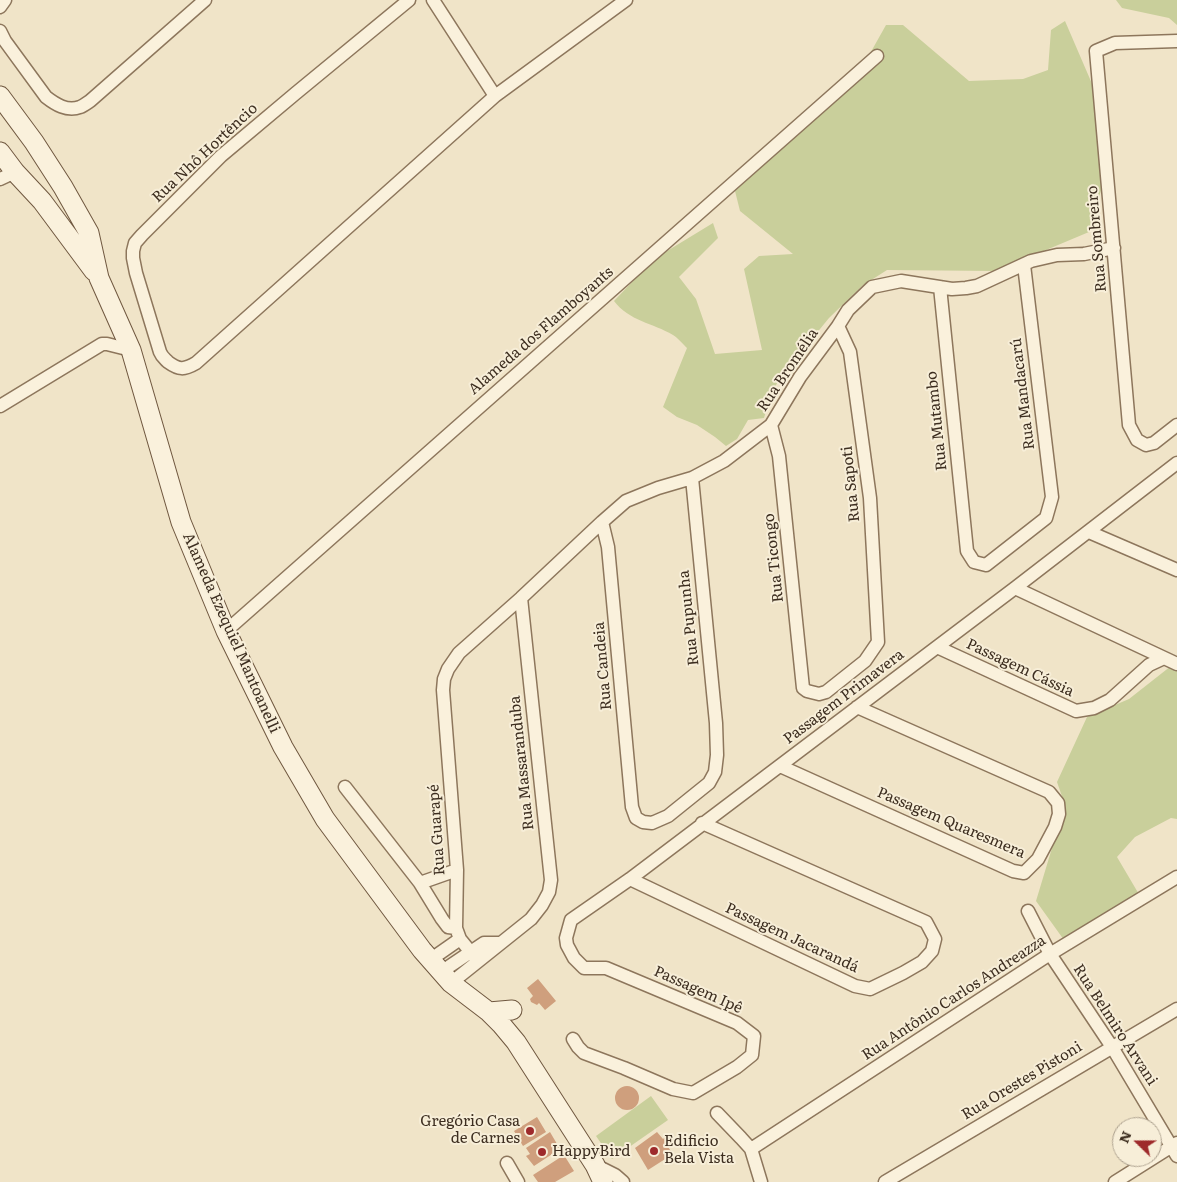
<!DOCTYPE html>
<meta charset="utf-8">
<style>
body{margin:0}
#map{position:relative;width:1177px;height:1182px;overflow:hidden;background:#f0e4c8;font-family:Literata,serif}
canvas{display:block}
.north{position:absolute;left:1112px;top:1117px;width:50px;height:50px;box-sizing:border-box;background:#f7eed8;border:1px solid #ada18e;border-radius:50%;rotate:292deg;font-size:14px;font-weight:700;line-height:20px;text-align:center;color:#3d2e20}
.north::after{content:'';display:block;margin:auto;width:18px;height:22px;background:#9e2a2b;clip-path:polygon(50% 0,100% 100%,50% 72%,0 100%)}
</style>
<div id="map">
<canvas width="1177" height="1182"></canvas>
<div class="north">N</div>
</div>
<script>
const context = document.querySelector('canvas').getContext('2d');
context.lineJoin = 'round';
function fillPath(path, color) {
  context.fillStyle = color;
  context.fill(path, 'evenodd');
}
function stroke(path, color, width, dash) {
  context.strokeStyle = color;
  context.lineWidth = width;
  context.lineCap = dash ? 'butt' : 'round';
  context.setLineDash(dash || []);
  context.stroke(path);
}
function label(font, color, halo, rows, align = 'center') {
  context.font = font + ' Literata,serif';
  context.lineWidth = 4;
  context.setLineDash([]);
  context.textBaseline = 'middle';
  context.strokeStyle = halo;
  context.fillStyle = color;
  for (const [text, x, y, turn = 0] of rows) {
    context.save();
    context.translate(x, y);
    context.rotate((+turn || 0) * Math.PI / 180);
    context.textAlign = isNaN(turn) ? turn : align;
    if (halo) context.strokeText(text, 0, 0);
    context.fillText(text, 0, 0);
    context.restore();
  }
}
fillPath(new Path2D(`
 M1116,0H1177V25L1169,18L1122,8Z
 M1065,21L1096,93L1102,187L1089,232L996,271L887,270L862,286L829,318L784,373L772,391L764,418L748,420L737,439L726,446L715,437L697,425L677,417L663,407L687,348C683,344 678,338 673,335C653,323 629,321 614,301L654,259L713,223L718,238L679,277L696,299L715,354L762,350L744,269L759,256L793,254L740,211L735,191L854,82L886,25H903L969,81L1023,79L1048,70L1051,30Z
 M1171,666L1177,670V819L1171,818L1135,837L1117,857L1140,896L1064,940L1036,901L1065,805L1057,782L1087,717L1129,699Z
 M651,1096L668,1120L612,1159L596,1136Z`), '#c9cf9b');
fillPath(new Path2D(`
 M538,979L556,1001L545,1010L539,1003L537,1005L531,1002L530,999L533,996L527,988Z
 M615 1098a12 12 0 1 1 24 0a12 12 0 1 1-24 0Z
 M537,1117L546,1132L523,1146L514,1131Z
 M550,1132L560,1149L534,1166L526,1156L530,1154L526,1148Z
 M657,1132L663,1139L667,1136L672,1143L668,1147L673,1154L648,1170L635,1148Z
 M564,1155L574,1171L555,1182H538L533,1175Z`), '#cf9f7d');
const minor = new Path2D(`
 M409,0L296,93L221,156L142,235L135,243L133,251V258L136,273L160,352C162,357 164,358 168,362C179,370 184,370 196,363L495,96L626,0
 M433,0L495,96
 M0,7L5,0
 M0,31L5,41L46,97C55,104 67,112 80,107C83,106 87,103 90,101L205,0
 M1177,41L1115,43L1096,51L1129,425L1137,440L1146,445L1154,443L1177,425
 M0,179L15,172
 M940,287L967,551L974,562L986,565L1046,518L1052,497L1024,265
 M0,406L102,344H107L131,350
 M771,425L779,456L803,688L807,691L819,694L826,692L865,661L878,642L870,498L850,352L838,326
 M602,522L608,547L632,807L636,818L643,822L652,823L668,816L709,783L715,772L717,755L716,723L692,478
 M1089,532L1177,570
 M1015,588L1177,664
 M226,631L877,56
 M937,647L1076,711L1094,708L1110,700L1149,665L1164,658
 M780,766L1013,871L1024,873L1038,859L1055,827L1059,814L1058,803L1049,792L857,707
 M345,787L420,883L442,919L448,927L456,928
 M630,879L855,986L870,989L903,973L922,962L932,951L935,939L926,922L702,823
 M420,883L457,870
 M1028,911L1050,954L1112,1047L1177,1156
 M430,960L460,939
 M478,961L460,939L456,928L457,870L443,690L444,679L448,669L459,653L521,598L602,522L626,501L658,488L692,478L724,461L771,425L800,377L838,326L848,310L872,287L901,281L952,289L966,288L977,286L1031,261L1057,255L1084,254L1114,248
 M441,972L484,943H501
 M451,983L531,919L542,905L549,892L551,880L521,598
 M573,1039L578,1047L584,1053L624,1068L673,1089L693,1093L737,1067L752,1055L754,1036L737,1023L606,968H584L574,958L567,945L566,938L571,920L630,879L1015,588L1177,463
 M717,1113L741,1138L751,1149L761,1182
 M751,1149L1050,954L1177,877
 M507,1163L518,1182
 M595,1165L615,1175L623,1182
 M885,1182L1177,1009
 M1115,1182L1177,1143`);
const secondary = new Path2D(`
 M0,96L34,142L63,187L89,233L99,278L131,350L181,522L226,631L283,747L325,819L422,950L451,983L489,1012L501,1024L516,1042L595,1165L603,1182
 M0,152L15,172L42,201L94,271
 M489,1012L512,1010`);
stroke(minor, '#8d765c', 15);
stroke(secondary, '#6f573f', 21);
stroke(minor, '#faf1dc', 12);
stroke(secondary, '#faf1dc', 19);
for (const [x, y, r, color] of [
 [530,1131,5,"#9e2a2b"],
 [654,1151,5,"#9e2a2b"],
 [542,1152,5,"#9e2a2b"]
]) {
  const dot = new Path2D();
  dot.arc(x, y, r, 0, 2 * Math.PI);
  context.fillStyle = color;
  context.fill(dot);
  stroke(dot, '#f7eed8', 2);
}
label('15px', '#3d2e20', '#f7eed8', [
 ["Rua Nhô Hortêncio",205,153,-43],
 ["Rua Sombreiro",1097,239,-95],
 ["Alameda dos Flamboyants",541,331,-41],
 ["Rua Bromélia",788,370,-56],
 ["Rua Mandacarú",1023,394,-97],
 ["Rua Mutambo",937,421,-96],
 ["Rua Sapoti",851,484,-96],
 ["Rua Ticongo",774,558,-96],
 ["Rua Pupunha",689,618,-96],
 ["Alameda Ezequiel Mantoanelli",231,633,66],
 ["Rua Candeia",603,666,-95],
 ["Passagem Cássia",1020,668,25],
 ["Passagem Primavera",844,697,-37],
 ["Rua Massaranduba",522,763,-96],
 ["Passagem Quaresmera",951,823,23],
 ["Rua Guarapé",437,830,-94],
 ["Passagem Jacarandá",792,938,25],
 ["Passagem Ipê",698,990,24],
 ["Rua Antônio Carlos Andreazza",954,998,-33],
 ["Rua Belmiro Arvani",1115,1025,57],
 ["Rua Orestes Pistoni",1022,1081,-31]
]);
label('15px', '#3d2e20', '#f7eed8', [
 ["Gregório Casa",520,1122,"right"],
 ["de Carnes",520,1139,"right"],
 ["Edificio",664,1142],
 ["Bela Vista",664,1159],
 ["HappyBird",552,1152]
], 'left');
</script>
